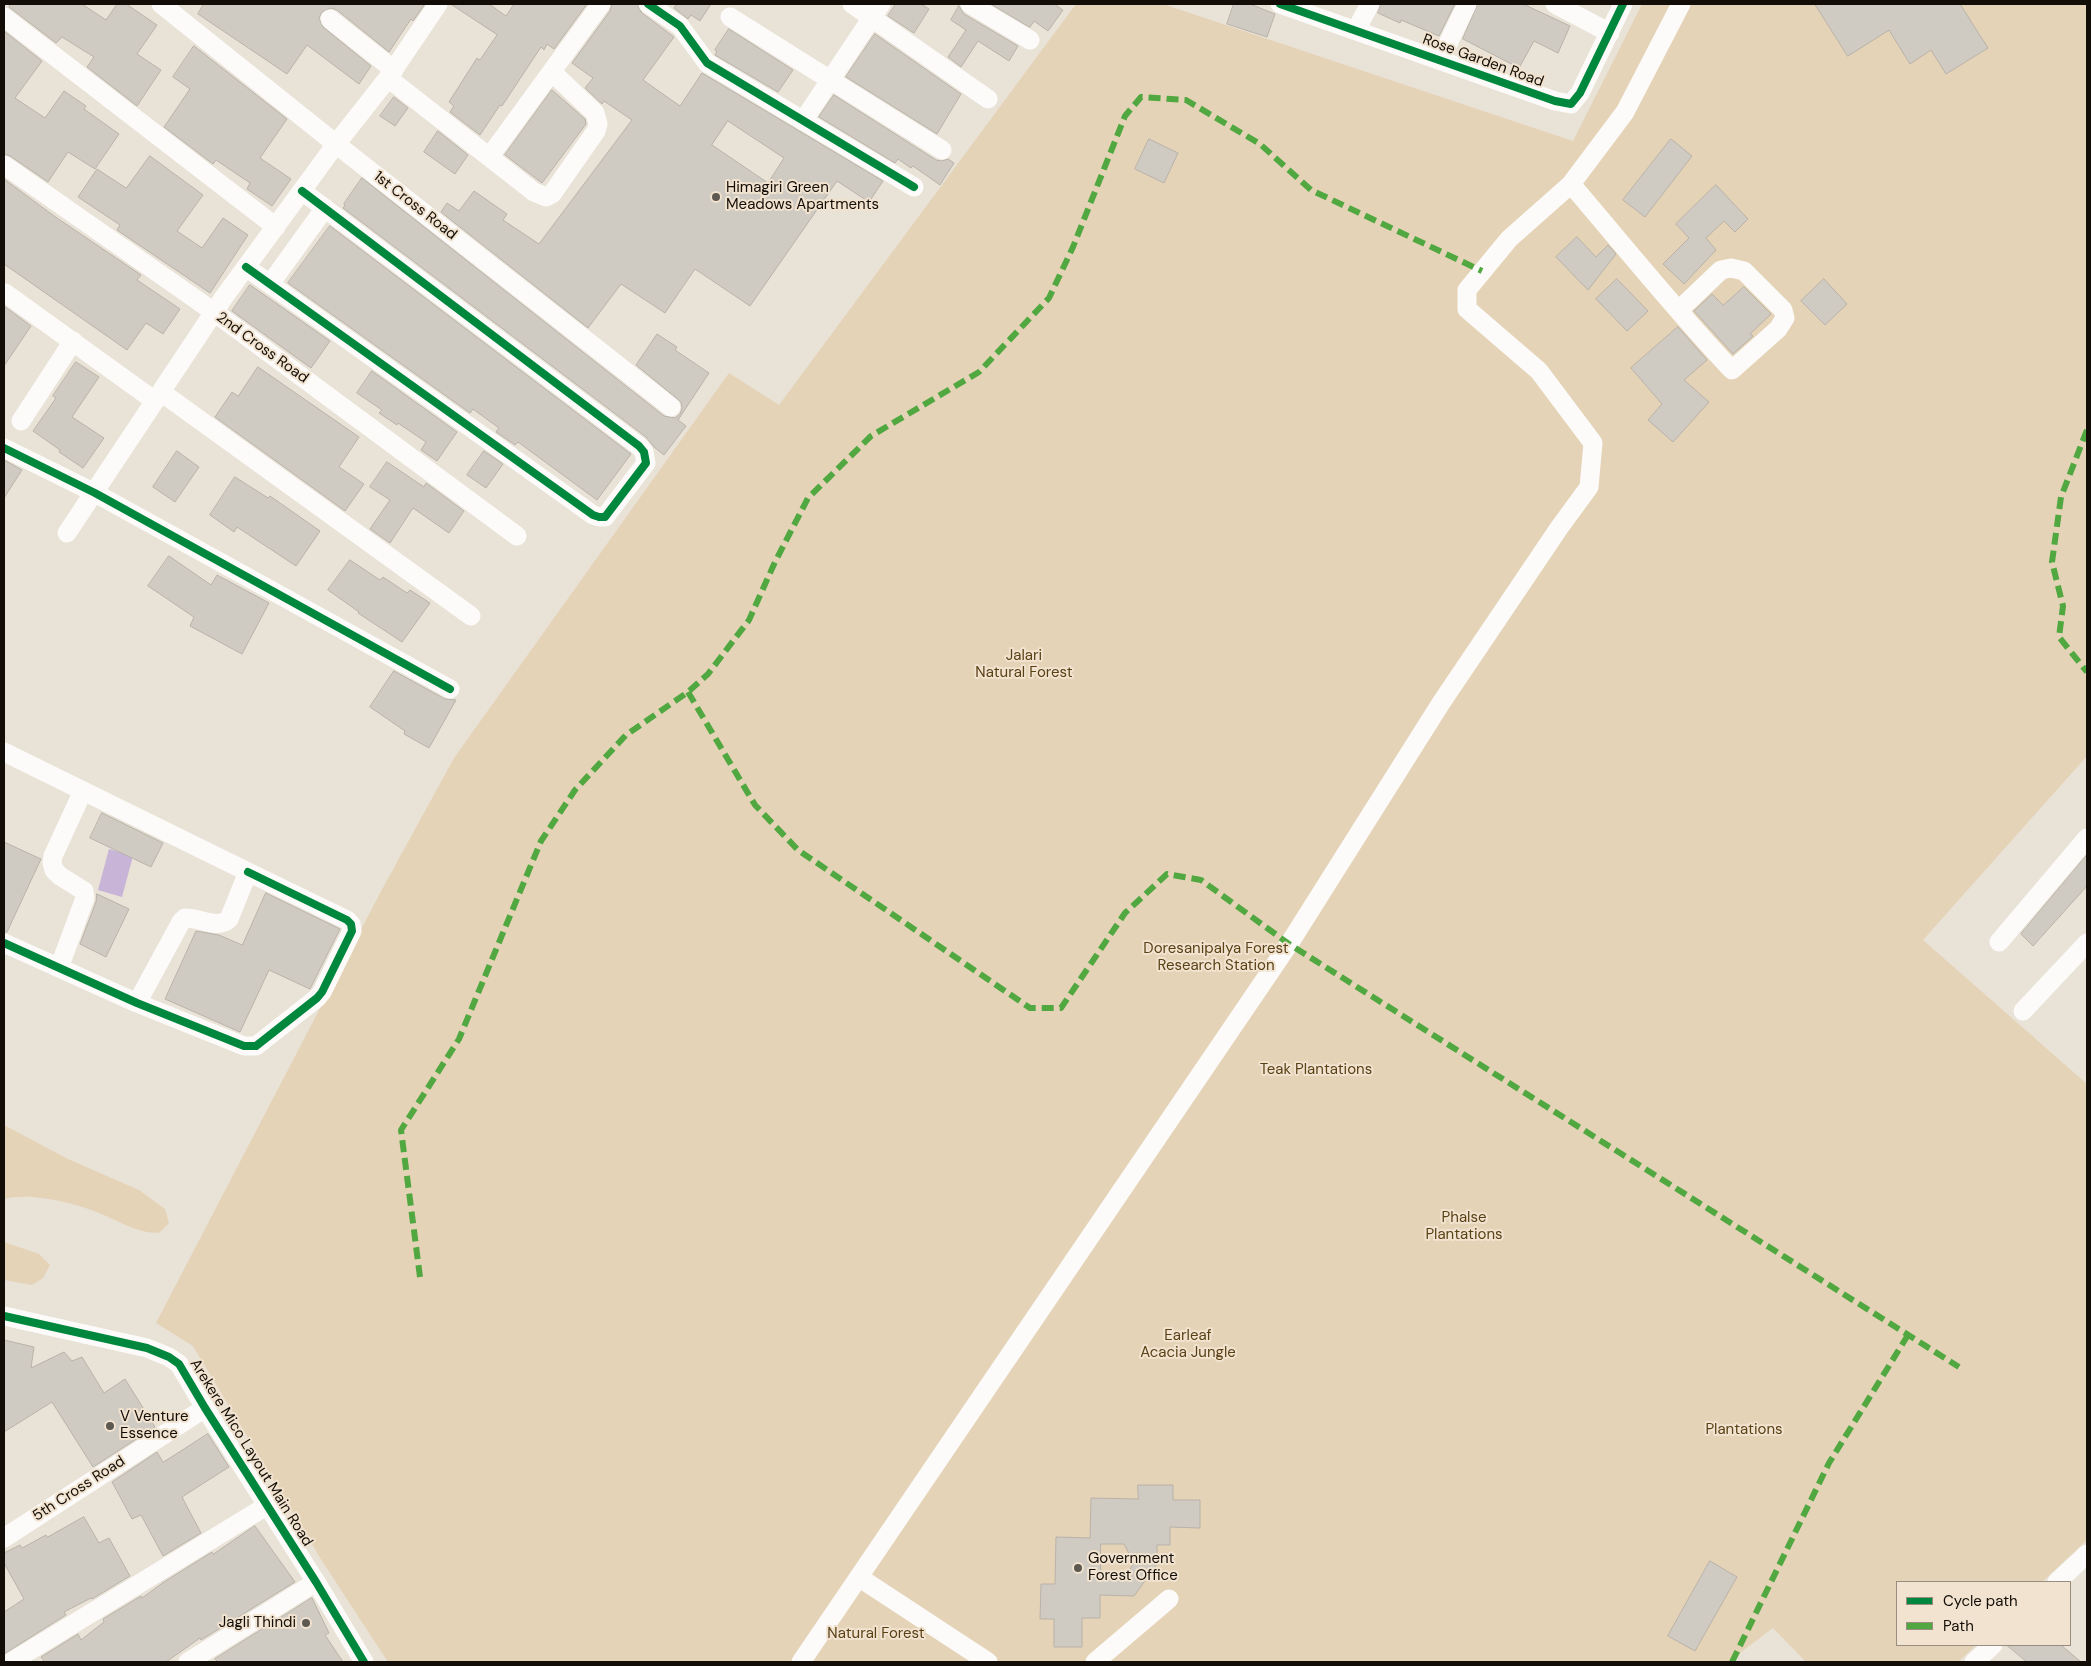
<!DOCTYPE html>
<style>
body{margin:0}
#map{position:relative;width:2091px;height:1666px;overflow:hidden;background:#e9e2d7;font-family:"DM Sans",sans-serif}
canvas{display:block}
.frame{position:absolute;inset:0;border:5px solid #120d07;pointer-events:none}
.legend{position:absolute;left:1896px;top:1581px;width:175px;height:65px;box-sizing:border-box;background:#f1e3cf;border:1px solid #988d7f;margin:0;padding:6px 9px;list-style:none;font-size:15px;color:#120d07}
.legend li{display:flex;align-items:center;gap:10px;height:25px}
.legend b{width:25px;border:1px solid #988d7f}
</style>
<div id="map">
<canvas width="2091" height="1666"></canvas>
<div class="frame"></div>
<ul class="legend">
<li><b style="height:6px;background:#00873e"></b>Cycle path</li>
<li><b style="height:6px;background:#51a841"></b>Path</li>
</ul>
</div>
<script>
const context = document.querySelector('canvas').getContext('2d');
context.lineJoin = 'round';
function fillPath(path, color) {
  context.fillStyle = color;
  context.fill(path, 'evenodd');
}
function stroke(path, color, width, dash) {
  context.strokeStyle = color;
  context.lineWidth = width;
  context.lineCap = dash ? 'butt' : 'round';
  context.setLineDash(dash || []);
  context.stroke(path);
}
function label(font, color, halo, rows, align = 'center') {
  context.font = font + ' "DM Sans",sans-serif';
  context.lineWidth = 4;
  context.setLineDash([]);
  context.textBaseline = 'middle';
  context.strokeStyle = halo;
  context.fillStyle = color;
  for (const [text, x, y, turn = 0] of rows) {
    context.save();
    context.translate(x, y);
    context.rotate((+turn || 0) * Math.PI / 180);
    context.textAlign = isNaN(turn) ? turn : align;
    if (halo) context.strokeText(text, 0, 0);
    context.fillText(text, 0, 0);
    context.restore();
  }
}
fillPath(new Path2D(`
 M1076,4H1163L1573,141L1642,4H2087V756L1923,940L2087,1084V1540L2042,1582H1897V1645H1976L1958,1662H1806L1773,1628L1728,1662H388L322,1561L193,1346L156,1323L379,895L454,758L729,373L779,405Z
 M4,1125L68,1159L139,1190L165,1209L169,1223L159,1233C135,1233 116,1219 94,1211C71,1202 28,1192 4,1199Z
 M4,1242L39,1254L50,1265L43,1278L32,1285L4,1280Z`), '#e5d3b7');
fillPath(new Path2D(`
 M109,849L133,856L122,897L98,890Z`), '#c8b4d7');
const building = new Path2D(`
 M11,4H82L106,20L117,4H126L157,25L137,54L161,70L137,106L87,67L94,57L62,37L56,43L9,7Z
 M204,4H425L413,21L411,19L389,52L337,10L331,8L322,12L319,18L323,27L371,66L359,84L307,45L287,74L198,14Z
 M451,4H489L506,16L514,4H587L554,49L547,44L544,50L541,47L502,106L500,105L480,135L450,112L454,106L449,102L477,58L480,60L497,35Z
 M612,4H637L642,13L674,37L643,80L680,106L702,73L883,181L869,202L837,181L750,306L695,269L665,313L621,284L588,328L441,212L447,203L459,211L474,191L507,214L503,220L539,244L632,120L604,101L602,104L585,88L593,78L572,63L610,11ZM728,121L784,158L768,183L712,145Z
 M674,4H711L700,21L691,15L688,19L674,8L676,5Z
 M896,4H921L929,9L914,33L888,16Z
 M991,4H1054L1063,10L1048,31L1034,21L1030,27Z
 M1234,4H1250L1275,14L1267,37L1227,24Z
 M1381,4H1455L1439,36L1401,20L1400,23L1378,13Z
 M1478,4H1523L1570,26L1558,53L1534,41L1519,68L1463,39Z
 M1815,4H1960L1988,48L1946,74L1931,50L1910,64L1889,30L1848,56Z
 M959,6L964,14L1018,46L1009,61L978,41L961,67L948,57L966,30L951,20Z
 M729,29L793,70L778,92L715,55L717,51L715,50Z
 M4,31L42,61L15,98L45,118L64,91L86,106L84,109L119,134L95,169L68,152L48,182L10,156L4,154Z
 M875,34L961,94L937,134L846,77Z
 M194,46L287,119L260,158L291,179L272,206L247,189L250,183L216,160L213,164L164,127L190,89L173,77Z
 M552,90L585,119L586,124L542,183L505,155Z
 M834,95L936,160L942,161L948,159L954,163L940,185L913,166L911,168L898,159L895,163L819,117Z
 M394,97L408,108L395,126L380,116Z
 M438,131L468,155L455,174L424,152Z
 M1149,139L1178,153L1164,183L1135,169Z
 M1671,139L1692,156L1645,217L1623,200Z
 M150,156L203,195L177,231L202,248L223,218L248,235L210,293L117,230L120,225L78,197L97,169L126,188Z
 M362,178L664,416L675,418L680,414L682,408L681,402L636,365L657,334L677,347L675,350L709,373L678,420L686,426L664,455L654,447L646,437L343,208L345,205L344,204Z
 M4,179L54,216L141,275L137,280L180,309L163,334L146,323L127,350L4,264Z
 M1716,185L1748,219L1735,232L1724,221L1706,238L1716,250L1684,284L1663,264L1689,238L1676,224Z
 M330,226L631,454L597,500L518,442L515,445L496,432L499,428L473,409L470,413L288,283Z
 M1577,237L1596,257L1608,245L1616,254L1588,290L1556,257Z
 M1617,279L1648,311L1627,331L1596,299Z
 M1824,279L1847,304L1825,325L1801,301Z
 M250,285L330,341L311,368L232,311Z
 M1744,287L1771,314L1750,334L1753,336L1733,354L1694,311L1712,294L1723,305Z
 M4,306L31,326L4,366Z
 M1678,327L1707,360L1684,380L1709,402L1673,442L1648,420L1662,404L1631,368Z
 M76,362L99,377L72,417L104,438L83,468L59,452L60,450L33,431L56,398L53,396Z
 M258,367L359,437L339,467L364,484L345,511L215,417L232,392L238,396Z
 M372,371L457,432L437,461L421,450L426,442L398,423L397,425L379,413L382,410L357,393Z
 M177,451L199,467L175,502L153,487Z
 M484,451L503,464L486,488L467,475Z
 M4,460L22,470L4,498Z
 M387,462L424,487L426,483L464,511L449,533L413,508L390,543L370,529L390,500L370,487Z
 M235,477L268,498L270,496L320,531L296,566L237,527L234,532L210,515Z
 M169,556L211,585L217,575L269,603L242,654L190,626L194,617L148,586Z
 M350,560L380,580L383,577L407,593L410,590L430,603L402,642L358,613L359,612L328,590Z
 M394,671L445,699L456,700L429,748L404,734L405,731L370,707Z
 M102,813L163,843L151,867L90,838Z
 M4,842L41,859L7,932H4Z
 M2087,855V886L2033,946L2021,934Z
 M266,893L340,929L310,989L269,970L240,1032L165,999L196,931L219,935L242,945Z
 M97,894L129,909L106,957L80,944L96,902Z
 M4,1340L34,1347L31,1368L64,1352L72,1361L82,1357L104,1393L125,1379L155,1427L93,1467L52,1402L4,1432Z
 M208,1434L229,1467L182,1497L201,1533L163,1556L141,1515L132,1519L112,1482L157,1452L163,1462Z
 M1138,1485H1173V1500H1200V1528L1170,1527V1545H1157V1564L1134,1596L1100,1595V1618H1082V1647H1054V1619H1040L1041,1584H1055L1056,1537L1090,1538L1091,1498L1138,1499ZM1101,1544H1124L1134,1563L1123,1579L1101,1578Z
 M84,1517L99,1543L109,1538L130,1576L92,1599L91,1598L64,1612L66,1615L4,1654V1612L24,1599L4,1563V1553L20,1545L22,1548L46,1535L47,1537Z
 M255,1526L295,1582L201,1640L200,1638L166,1662H45L41,1657L78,1634L81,1640L104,1622L103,1619L141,1596L142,1598L164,1582L212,1552L213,1554Z
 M1710,1561L1737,1577L1695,1651L1668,1636Z
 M312,1598L329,1633L325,1635L343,1662H218L215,1659Z
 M2007,1645H2061L2081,1662H2027Z`);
fillPath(building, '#d0cbc2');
stroke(building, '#b8b2a9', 1);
stroke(new Path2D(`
 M161,4L336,144L671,407
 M648,4L680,26L707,63L914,187
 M852,4L988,99
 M970,4L1030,40
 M1280,4L1555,101L1571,104L1580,93L1623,4
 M1555,4L1610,33
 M4,17L276,227
 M730,17L942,150
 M330,19L394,70
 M1356,30L1370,4
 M1440,60L1467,4
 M388,78L534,192L546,197L552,194L596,131L598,124L595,113L552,72
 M803,121L881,4
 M490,156L601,4
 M4,165L214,312L517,536
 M1571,184C1624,246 1676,311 1732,370L1778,329L1785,318L1783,310L1744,271L1731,268L1721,270L1679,310
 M246,267L593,515L599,517H605L646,463L644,452L639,446L302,191
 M270,284L325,208
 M4,295L5,293L155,401
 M161,392L471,616
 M21,421L73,341
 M4,448L95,493L450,689
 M67,533L224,297L336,144L388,78L438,4
 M4,752L248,872L229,919C218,930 198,917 185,918L181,922L137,1003
 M1999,942L2087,838
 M4,943L137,1003L244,1046H256L317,998L322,992L352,931L351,924L347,920L248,872
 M59,968L85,898L84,891L60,876L54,870L52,863L53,856L83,791
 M2023,1011L2087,943
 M4,1316L147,1348L169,1357L179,1364L205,1408L316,1582L364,1662
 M4,1538L205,1408
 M860,1578L988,1662
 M2057,1582L2087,1554
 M11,1662L268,1505
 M188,1662L316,1582
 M801,1662L1289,944L1441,703L1559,528L1589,487L1593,443L1539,371L1467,309V290L1509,239L1571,184L1625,112L1681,4
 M1095,1662L1169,1599
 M1974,1662L1993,1645`), '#fcfbf9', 19);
stroke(new Path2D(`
 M2087,430L2061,497L2052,562L2063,606L2059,637L2087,672
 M688,692L755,805L798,850L1030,1008H1061L1125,913L1167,874L1201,880L1289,944L1959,1367
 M420,1277L401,1130L459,1039L541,841L575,790L626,735L688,692L708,674L749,620L775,562L808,498L871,436L979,372L1049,298L1073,247L1125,116L1141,97L1186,100L1260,144L1311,190L1482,271
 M1732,1662L1829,1463L1908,1335`), '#51a841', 6, [12, 6]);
stroke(new Path2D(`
 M648,4L680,26L707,63L914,187
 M1280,4L1555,101L1571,104L1580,93L1623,4
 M246,267L593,515L599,517H605L646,463L644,452L639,446L302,191
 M4,448L95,493L450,689
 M4,943L137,1003L244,1046H256L317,998L322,992L352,931L351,924L347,920L248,872
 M4,1316L147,1348L169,1357L179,1364L205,1408L316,1582L364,1662`), '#00873e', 8);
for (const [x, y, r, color] of [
 [716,197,5,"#5d5850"],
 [110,1426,5,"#5d5850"],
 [1078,1568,5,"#5d5850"],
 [306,1623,5,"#5d5850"]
]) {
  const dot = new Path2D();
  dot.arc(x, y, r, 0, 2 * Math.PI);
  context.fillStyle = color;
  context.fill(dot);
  stroke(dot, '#f1e3cf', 2);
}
label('15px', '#120d07', '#f1e3cf', [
 ["Rose Garden Road",1483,61,20],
 ["1st Cross Road",415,206,38],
 ["2nd Cross Road",262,348,36],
 ["Arekere Mico Layout Main Road",251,1453,58],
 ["5th Cross Road",79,1489,-33]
]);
label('15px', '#120d07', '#f1e3cf', [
 ["Himagiri Green",726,188],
 ["Meadows Apartments",726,205],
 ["V Venture",120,1417],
 ["Essence",120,1434],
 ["Government",1088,1559],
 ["Forest Office",1088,1576],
 ["Jagli Thindi",296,1623,"right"]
], 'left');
label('15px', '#5a4116', '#f1e3cf', [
 ["Jalari",1024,656],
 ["Natural Forest",1024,673],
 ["Doresanipalya Forest",1216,949],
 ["Research Station",1216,966],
 ["Teak Plantations",1316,1070],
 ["Phalse",1464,1218],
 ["Plantations",1464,1235],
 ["Earleaf",1188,1336],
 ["Acacia Jungle",1188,1353],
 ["Plantations",1744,1430],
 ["Natural Forest",876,1634]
]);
</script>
